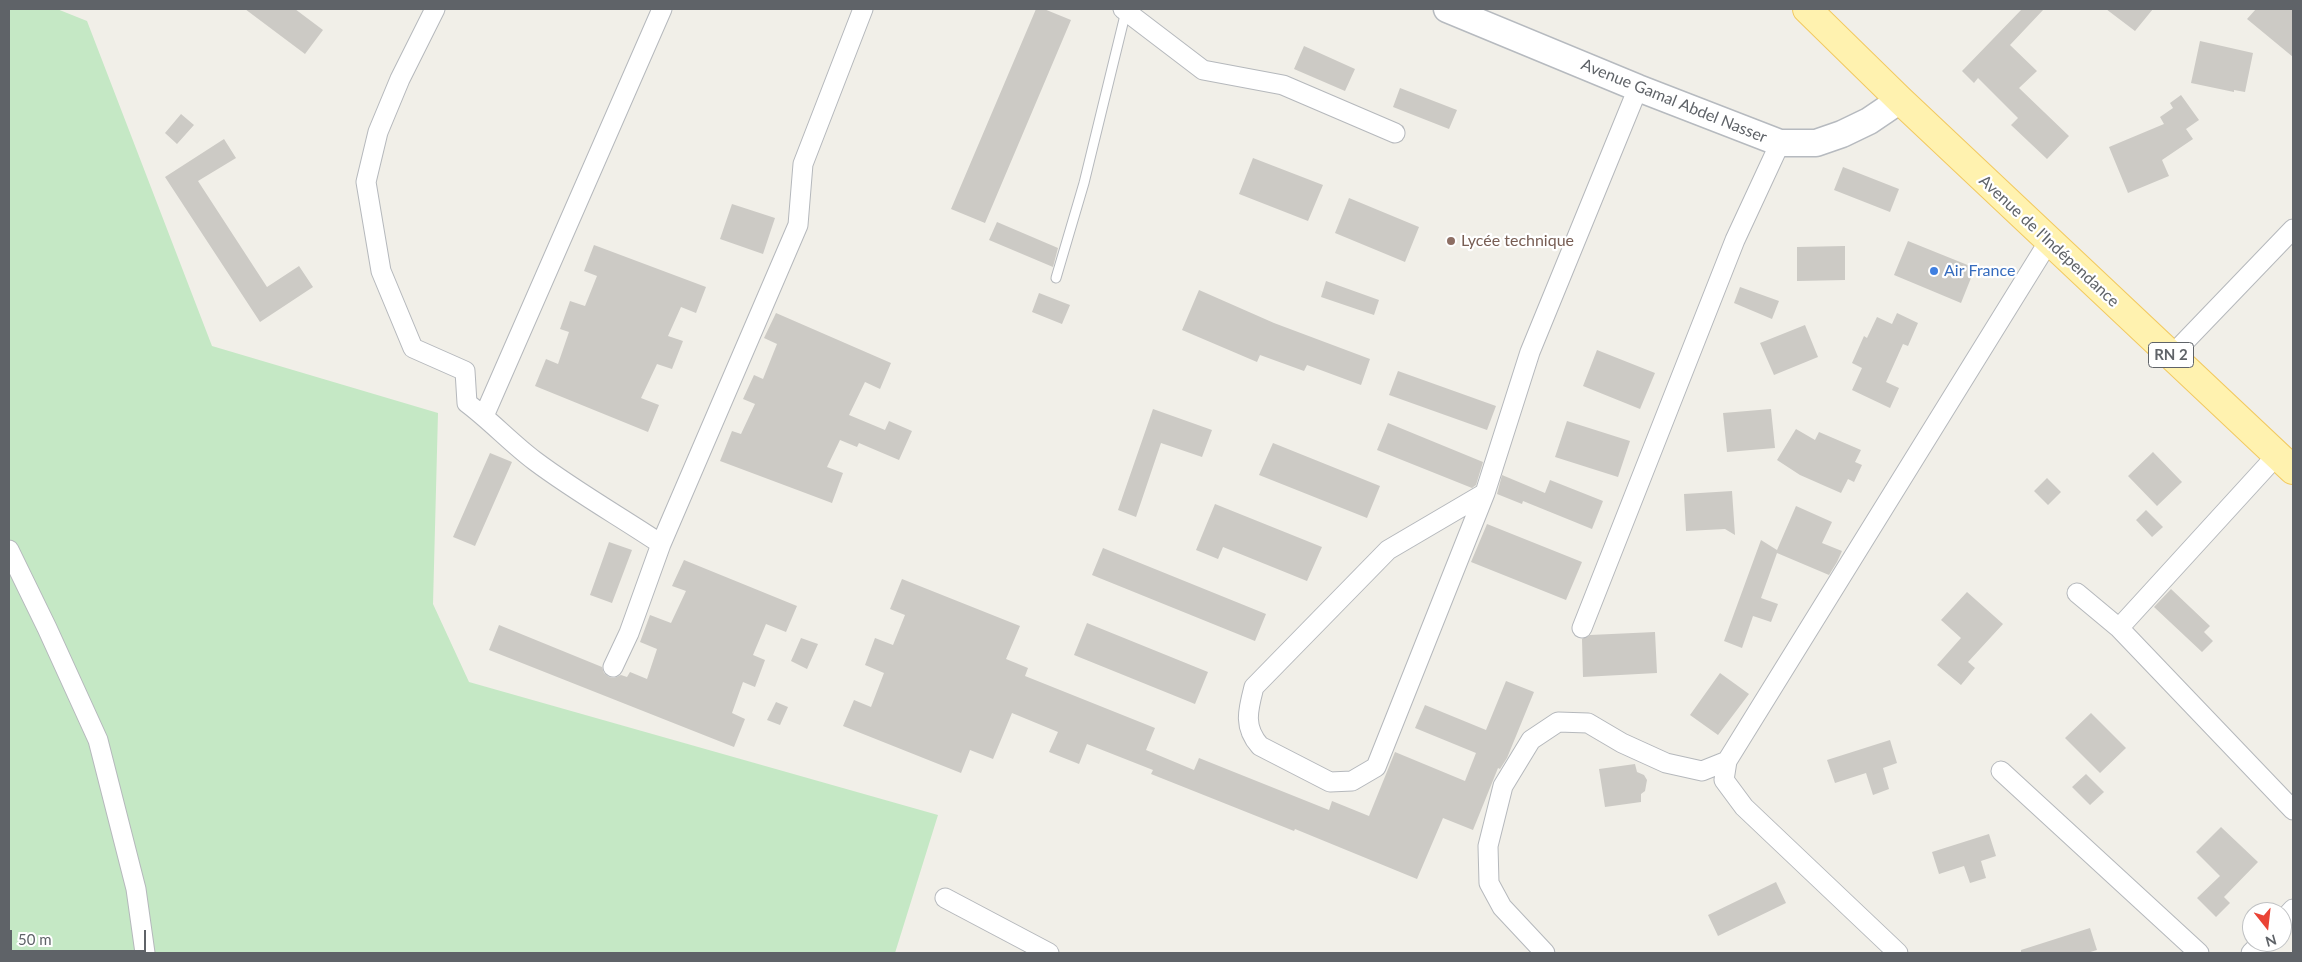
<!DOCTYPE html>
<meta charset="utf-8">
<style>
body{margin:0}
#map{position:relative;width:2302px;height:962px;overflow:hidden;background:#f1efe8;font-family:Lato,sans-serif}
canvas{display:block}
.frame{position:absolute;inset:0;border:10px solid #5f6368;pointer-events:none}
.north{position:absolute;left:2242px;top:902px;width:50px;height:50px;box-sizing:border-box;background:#fff;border:1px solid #bfc1c3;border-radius:50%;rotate:164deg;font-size:14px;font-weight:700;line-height:20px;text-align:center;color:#5f6368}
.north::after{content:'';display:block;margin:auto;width:18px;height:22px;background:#ea4335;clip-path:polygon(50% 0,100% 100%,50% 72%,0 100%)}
.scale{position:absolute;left:10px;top:930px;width:136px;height:22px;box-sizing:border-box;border:2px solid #5f6368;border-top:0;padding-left:6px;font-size:15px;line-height:18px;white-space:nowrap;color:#5f6368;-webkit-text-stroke:4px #fff;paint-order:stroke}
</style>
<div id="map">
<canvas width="2302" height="962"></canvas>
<div class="frame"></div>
<div class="north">N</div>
<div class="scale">50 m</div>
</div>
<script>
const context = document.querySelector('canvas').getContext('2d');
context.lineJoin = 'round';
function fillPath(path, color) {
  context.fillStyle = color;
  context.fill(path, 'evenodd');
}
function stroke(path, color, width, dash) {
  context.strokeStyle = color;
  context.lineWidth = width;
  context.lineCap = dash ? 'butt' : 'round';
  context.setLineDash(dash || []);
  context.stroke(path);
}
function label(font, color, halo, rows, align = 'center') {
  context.font = font + ' Lato,sans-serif';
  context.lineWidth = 4.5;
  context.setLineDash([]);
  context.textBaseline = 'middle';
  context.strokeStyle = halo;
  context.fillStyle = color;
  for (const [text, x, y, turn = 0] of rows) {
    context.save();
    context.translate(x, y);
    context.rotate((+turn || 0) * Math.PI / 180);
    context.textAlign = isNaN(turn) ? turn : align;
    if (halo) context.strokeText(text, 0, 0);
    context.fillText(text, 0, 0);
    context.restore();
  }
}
fillPath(new Path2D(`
 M9,9H57L87,21L212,346L438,413L433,604L469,682L938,815L895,953H9Z`), '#c5e8c5');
fillPath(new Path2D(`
 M245,9H295L323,30L305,54Z
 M1036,9H1044L1071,20L985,223L951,209Z
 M2022,9H2044L2010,45L2037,71L2019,88L2069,136L2047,159L2011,125L2018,118L1978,78L1974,83L1962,71Z
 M2106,9H2153L2135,31Z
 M2256,9H2293V57L2247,19Z
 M2200,41L2253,53L2245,92L2234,90V92L2191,83Z
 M1304,46L1355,69L1345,91L1294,69Z
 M1400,88L1457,110L1449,129L1393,107Z
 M2181,95L2199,120L2186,129L2193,139L2162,160L2169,176L2128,193L2109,147L2164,124L2160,117L2173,108L2170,103Z
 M181,114L194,125L177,144L165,133Z
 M224,139L236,158L198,181L267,287L299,266L313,287L260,322L165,177Z
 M1253,158L1323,185L1308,221L1239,194Z
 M1843,167L1899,189L1890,212L1834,190Z
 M1349,198L1419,227L1405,262L1335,233Z
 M732,204L775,218L763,254L720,239Z
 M997,222L1058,248L1053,267L989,240Z
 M1908,241L1975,268L1961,303L1894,275Z
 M594,245L706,287L696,313L681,307L668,336L683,341L672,369L657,364L641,398L659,405L648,432L535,386L546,359L558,364L569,332L560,329L570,301L585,306L597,276L584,271Z
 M1845,246V280L1797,281V247Z
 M1326,281L1379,300L1374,315L1321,297Z
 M1740,287L1779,301L1772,319L1734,303Z
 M1199,290L1274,323L1370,359L1361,385L1307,365L1304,371L1260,355L1257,362L1182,330Z
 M1039,293L1070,305L1062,324L1032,312Z
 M776,313L891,363L880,389L865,382L849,415L885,430L889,421L912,431L899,460L859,443L857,447L840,440L827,467L843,473L832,503L720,461L732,431L741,434L755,404L743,399L754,375L763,379L777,344L764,338Z
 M1897,313L1918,323L1908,346L1903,344L1886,382L1899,388L1890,408L1852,390L1862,368L1852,363L1864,336L1867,338L1877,317L1892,324Z
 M1805,325L1818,357L1774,375L1760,343Z
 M1597,350L1655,373L1640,409L1583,386Z
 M1398,371L1496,406L1487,430L1389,395Z
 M1153,409L1212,430L1202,457L1161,443L1136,517L1118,510Z
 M1771,409L1775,448L1727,452L1723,413Z
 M1567,421L1630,441L1618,477L1555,457Z
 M1388,423L1483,462L1476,485L1472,488L1377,450Z
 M1796,429L1815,440L1819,432L1861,450L1855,462L1862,465L1854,482L1848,479L1841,493L1800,475L1777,460Z
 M1273,443L1380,486L1367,518L1259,475Z
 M2153,452L2182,482L2157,506L2128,476Z
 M490,453L512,462L475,546L453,537Z
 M1502,475L1545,493L1550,480L1603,501L1592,529L1523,501L1522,504L1497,494Z
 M2047,478L2061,492L2048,505L2034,491Z
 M1732,491L1735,535L1725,529L1686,531L1684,494Z
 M1215,504L1322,547L1307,581L1223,547L1218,559L1196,550Z
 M1796,506L1832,522L1822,543L1842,551L1837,562L1829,575L1777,553L1761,598L1778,604L1771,622L1753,616L1742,648L1724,641L1761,540L1777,550Z
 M2146,510L2163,527L2152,537L2136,520Z
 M1487,524L1582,562L1566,600L1471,562Z
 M609,542L632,550L612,603L590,595Z
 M1103,548L1266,614L1255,641L1092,575Z
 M684,560L797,606L786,632L766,624L753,655L765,660L755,687L743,682L732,713L745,719L734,747L489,650L499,625L602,667L604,673L609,677L614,678L621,675L627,677L630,672L647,679L657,649L640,642L650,615L671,623L686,591L672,586Z
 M902,579L1020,626L1006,659L1028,668L1025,676L1155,728L1146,750L1194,770L1199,758L1329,810L1332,801L1369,816L1395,752L1465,781L1476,753L1415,728L1425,705L1486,730L1506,681L1534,692L1507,758L1500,769L1498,768L1473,830L1443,818L1417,879L1295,829L1294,831L1151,774L1153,770L1087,744L1079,764L1049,752L1058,732L1012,713L993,759L970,750L961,773L843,726L854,700L871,707L884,673L865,665L875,638L893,645L905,615L890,609Z
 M2171,589L2210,626L2204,632L2213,641L2202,652L2154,607Z
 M1967,592L2003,624L1968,662L1975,668L1961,685L1937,665L1961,638L1941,620Z
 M1087,623L1208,672L1195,704L1074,655Z
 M1655,632L1657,673L1583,677L1582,639L1590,635Z
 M801,638L818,644L807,669L791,661Z
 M1720,673L1749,694L1718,735L1690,715Z
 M776,702L788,707L780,725L767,720Z
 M2091,713L2126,748L2100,773L2065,738Z
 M1890,740L1897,763L1883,768L1889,789L1873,795L1866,773L1835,783L1827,760Z
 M1635,764L1637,772L1644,775L1647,780L1645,791L1641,794V802L1605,807L1599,769Z
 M2086,774L2104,792L2090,805L2072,787Z
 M2221,827L2258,862L2224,897L2230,903L2216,917L2197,898L2220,876L2196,852Z
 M1989,834L1996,856L1981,861L1986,878L1970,883L1964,866L1939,874L1932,852Z
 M1776,882L1786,903L1718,936L1708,915Z
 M2090,928L2097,950L2087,953H2021V950Z`), '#cccac5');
const lane = new Path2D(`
 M1056,278L1084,183L1126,11`);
const street = new Path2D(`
 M435,9L400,79L378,132L366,182L381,271L413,348L465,371L467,403C491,421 511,443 535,461C575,491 619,516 661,544
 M1123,9L1203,70L1283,85L1395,133
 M2172,355L2293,229
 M484,416L662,9
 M1485,493L1388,550L1254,687C1248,710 1243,727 1260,746L1330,782L1352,781L1376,767L1485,493L1530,352L1638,88
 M9,550L47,628L98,740L136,889L145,953
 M2077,593L2119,628L2293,810
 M1582,628L1735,240L1780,143
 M2119,628L2277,455
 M613,667L629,633L661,544L798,225L803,164L863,9
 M1727,761L2049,241
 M2001,771L2199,953
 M945,898L1049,953
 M2282,921L2293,909
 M1545,953L1502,907L1489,883L1488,846L1503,786L1531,740L1558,722L1588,723L1622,743L1666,763L1702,771L1727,761L1724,780L1744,807L1898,953
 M2251,953L2262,942`);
const secondary = new Path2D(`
 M1447,9L1638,88L1780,143H1816L1842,134L1869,121L1900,100`);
const primary = new Path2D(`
 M1807,9L1900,100L2293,470`);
stroke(lane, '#b5b8bc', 11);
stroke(street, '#b5b8bc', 21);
stroke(secondary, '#b6babf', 29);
stroke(primary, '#f2c960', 30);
stroke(lane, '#fff', 9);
stroke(street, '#fff', 19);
stroke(secondary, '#fff', 26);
stroke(primary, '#fff2af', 28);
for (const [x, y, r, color] of [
 [1451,241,5,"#8d6e63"],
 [1934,271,5,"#3f7fe0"]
]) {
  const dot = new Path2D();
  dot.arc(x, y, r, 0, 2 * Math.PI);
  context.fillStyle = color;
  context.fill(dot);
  stroke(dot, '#fff', 2);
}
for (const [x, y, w] of [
 [2171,355,45]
]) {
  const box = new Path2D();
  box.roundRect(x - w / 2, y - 12.5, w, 25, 4);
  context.fillStyle = '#fff';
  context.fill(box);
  stroke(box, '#5f6368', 1);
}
label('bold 15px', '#5f6368', null, [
 ["RN 2",2171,355]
]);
label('16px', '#5f6368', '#fff', [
 ["Avenue Gamal Abdel Nasser",1674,101,22],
 ["Avenue de l'Indépendance",2049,241,43]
]);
label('16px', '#785e54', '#fff', [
 ["Lycée technique",1461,241]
], 'left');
label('16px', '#366cbe', '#fff', [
 ["Air France",1944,271]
], 'left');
</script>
